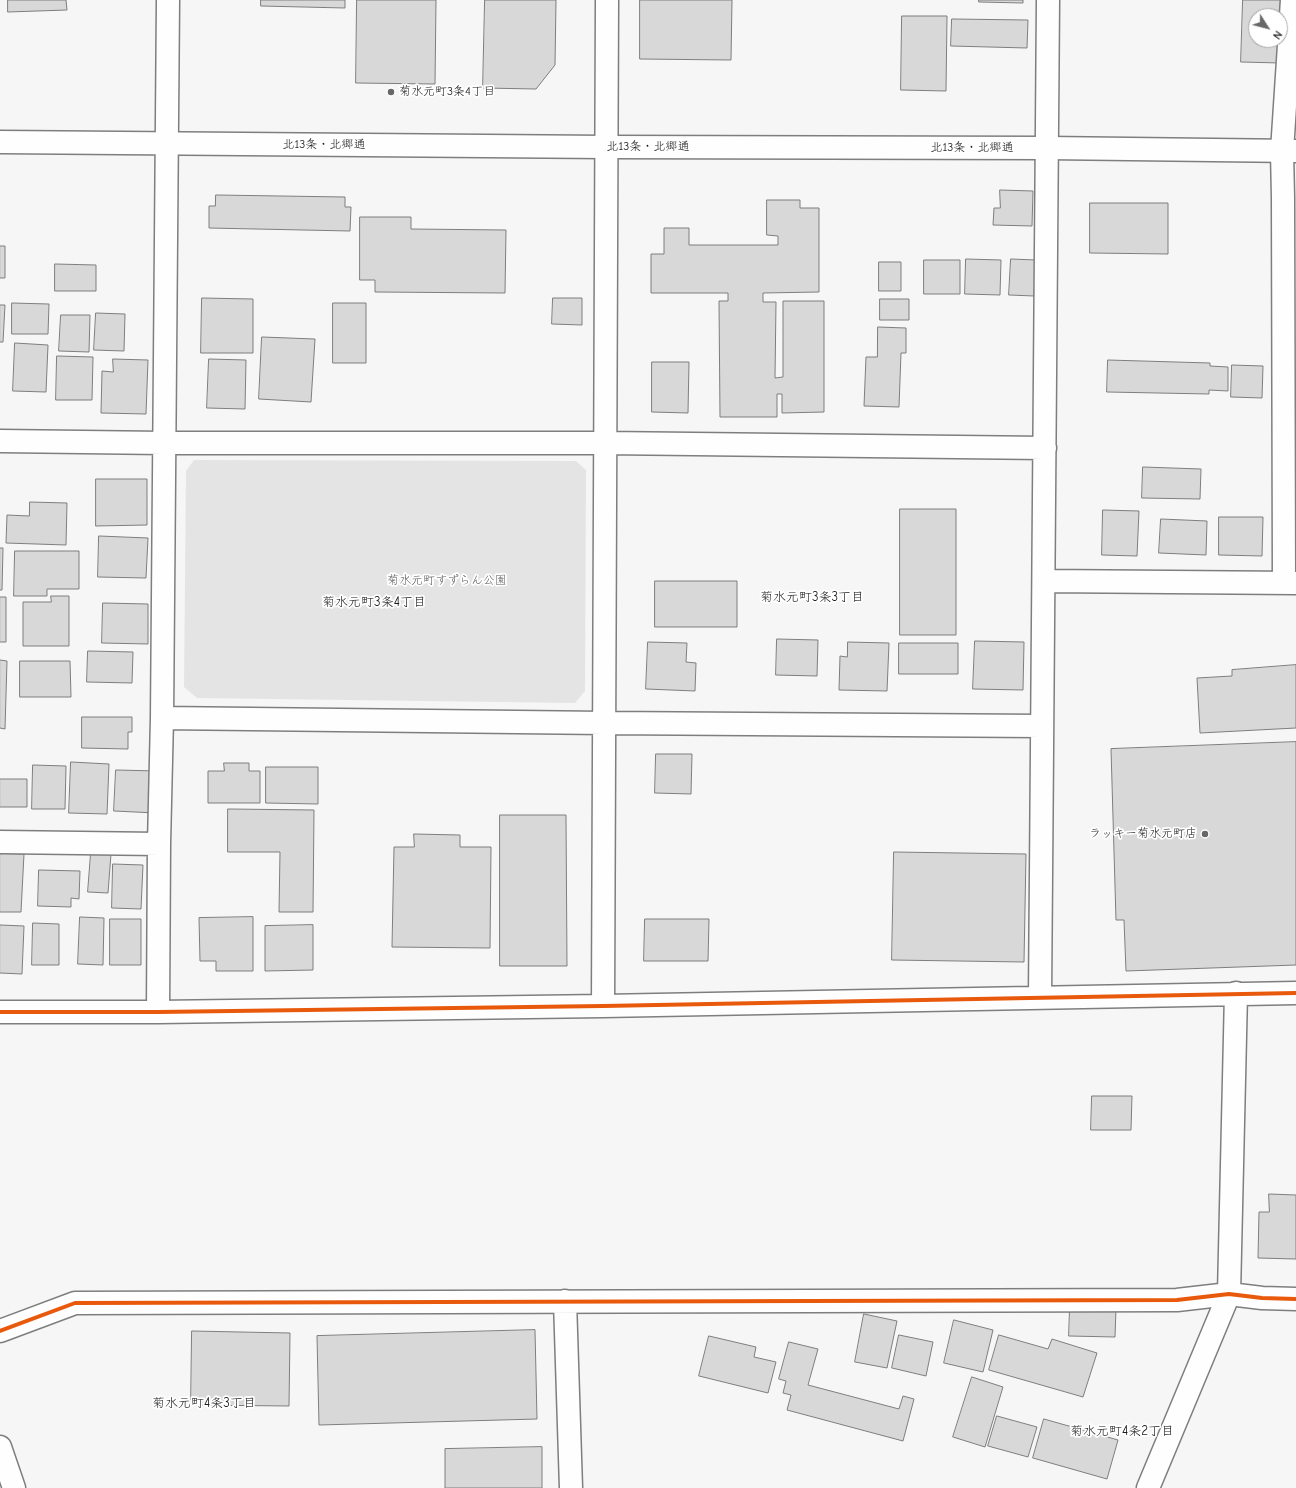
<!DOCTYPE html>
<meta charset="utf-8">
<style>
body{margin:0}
#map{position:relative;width:1296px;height:1488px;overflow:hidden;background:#f6f6f6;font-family:"Comic Neue",sans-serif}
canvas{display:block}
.north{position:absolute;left:1248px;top:8px;width:40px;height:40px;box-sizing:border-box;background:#fff;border:1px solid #a4a4a4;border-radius:50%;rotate:126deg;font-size:11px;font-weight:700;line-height:16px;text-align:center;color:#1c1c1c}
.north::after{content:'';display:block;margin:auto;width:14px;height:18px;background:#686868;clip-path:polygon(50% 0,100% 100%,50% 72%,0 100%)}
</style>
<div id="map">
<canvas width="1296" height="1488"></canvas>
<div class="north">N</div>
</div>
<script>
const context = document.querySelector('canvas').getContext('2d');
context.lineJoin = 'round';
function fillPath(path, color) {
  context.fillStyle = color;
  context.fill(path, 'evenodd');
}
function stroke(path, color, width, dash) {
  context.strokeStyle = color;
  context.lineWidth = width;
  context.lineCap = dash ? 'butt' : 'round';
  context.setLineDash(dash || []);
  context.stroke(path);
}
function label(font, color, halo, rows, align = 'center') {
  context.font = font + ' "Comic Neue","Klee One",sans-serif';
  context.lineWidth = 3.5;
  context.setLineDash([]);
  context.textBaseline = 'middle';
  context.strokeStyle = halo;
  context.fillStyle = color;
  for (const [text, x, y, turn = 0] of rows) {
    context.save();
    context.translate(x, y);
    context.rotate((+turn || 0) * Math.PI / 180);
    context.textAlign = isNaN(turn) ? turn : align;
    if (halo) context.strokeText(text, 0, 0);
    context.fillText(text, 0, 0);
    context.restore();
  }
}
fillPath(new Path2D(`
 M194,460L576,461L586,470L585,691L575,703L197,698L184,687L186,471Z`), '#e4e4e4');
const building = new Path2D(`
 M8,0H66L67,10L8,12Z
 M261,0H345V8L261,6Z
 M357,0H436L435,84L356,83Z
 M485,0H556L555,65L536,89L483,88Z
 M640,0H732L731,60L640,59Z
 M979,0H1023V3L979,2Z
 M1243,0H1282L1280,63L1241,62ZM1256,16H1280V40H1256Z
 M902,16H947L946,91L901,90Z
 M952,19L1028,20L1027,48L951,46Z
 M1000,190L1033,191L1032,226L993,225L994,208H1000Z
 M216,195L345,197V207H351L350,231L209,228V206H215Z
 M767,200H800V208H819V292L763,293V302H776L775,378L783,377V301H824V412L782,413V394H777V417H720L719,301H728V293H651V254H664V228H689V245H778V236L767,235Z
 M1090,203H1168V254L1090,253Z
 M360,217H411V229L506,230L505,293L375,292V280H360Z
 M0,246H5V278H0Z
 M966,259L1001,260L1000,295L965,294Z
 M1011,259L1036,260L1034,296L1009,295Z
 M924,260H960V294H924Z
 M879,262H901V291H879Z
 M55,264L96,265V291H55Z
 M202,298L253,299V353H201Z
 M553,298H582V325L552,324Z
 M880,299H909V320H880Z
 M12,303L49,304L48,334H12Z
 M333,303H366V363H333Z
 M0,305H5L3,342H0Z
 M96,313L125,314L124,351L94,350Z
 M61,315H90L89,352L59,351Z
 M878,327L906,328V353H901L899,407L864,406L866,357H877Z
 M262,337L315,339L311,402L259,399Z
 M15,343L48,345L46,392L13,391Z
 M57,356L93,357L92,400H56Z
 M113,359L148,360L146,414L101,413L102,371L113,372Z
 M209,359L246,360L245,409L207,408Z
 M1108,360L1210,363V366L1228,367V391L1209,390V394L1107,392Z
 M652,362H689L688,413L652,412Z
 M1232,365L1263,366L1262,398L1231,397Z
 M1143,467L1201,469L1200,499L1142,498Z
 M96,479H147V525L96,526Z
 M30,502L67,503L66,545L6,543L7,515L29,516Z
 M900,509H956V635H900Z
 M1103,510L1139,511L1137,556L1102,555Z
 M1219,517H1263L1262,556L1219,555Z
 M1161,519L1207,521L1206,555L1159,553Z
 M99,536L148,538L146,578L98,577Z
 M0,548H3L2,590H0Z
 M15,551H79V589H47V596H14Z
 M655,581H737V627H655Z
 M51,596H69V646H23V602H51Z
 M0,597H6V642H0Z
 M103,603L148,604V644L102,643Z
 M777,639L818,640L817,676L776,675Z
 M975,641L1024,642L1023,690L973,689Z
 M648,642L687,643L686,662L696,663L695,691L646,689Z
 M848,642L889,643L887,691L839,690L840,656L847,657Z
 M899,643H958V674H899Z
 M88,651L133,652L132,683L87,682Z
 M0,660L7,661L5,729L0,728Z
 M20,661H70L71,697H20Z
 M1296,665V728L1200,733L1197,678L1232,676V670Z
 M82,717H132V732H128V749L82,748Z
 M1296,742V965L1126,971L1124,920H1116L1111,749Z
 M656,754H692L691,794L655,793Z
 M71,762L109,764L107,814L69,813Z
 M224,763H249V771H260V803H208V771H224Z
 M33,765L66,766L65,809H32Z
 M266,767H318V804L266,803Z
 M116,770L158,771L156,813L114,811Z
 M0,779H27V807H0Z
 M228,809L314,810L313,912H279L280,852H228Z
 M500,815H566L567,966H500Z
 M414,834L460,835V847H491L490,948L392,947L394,847H414Z
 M894,852L1026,854L1024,962L892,960Z
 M0,853L24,854L21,912H0Z
 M91,853L111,854L108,893L88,892Z
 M113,864L143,865L141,909L112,908Z
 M39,870L80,871L79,899L71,898V907L38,906Z
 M80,917L104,918L103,965L78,964Z
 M253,917V971H216V961H200L199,918Z
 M110,919H141V965H110Z
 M645,919H709L708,961H644Z
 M33,923L59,924V965H32Z
 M0,925L24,926L22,974L0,973Z
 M313,925V970L265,971V926Z
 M1092,1096H1132L1131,1130H1091Z
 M1269,1194L1296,1195V1259L1258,1258L1259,1212H1269Z
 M1070,1307L1116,1308L1115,1337L1069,1336Z
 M864,1314L897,1321L887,1368L855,1362Z
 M954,1320L993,1330L983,1372L944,1363Z
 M535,1330L537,1419L319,1425L317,1336Z
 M192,1331L290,1333L289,1406L191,1405Z
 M899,1335L933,1342L926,1376L892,1368Z
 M999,1335L1048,1349L1052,1339L1097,1353L1083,1397L989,1370Z
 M709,1336L756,1347L754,1357L776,1362L768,1393L699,1376Z
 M789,1342L818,1349L808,1385L899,1409L903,1396L914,1399L903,1441L787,1410L791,1395L783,1393L786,1381L779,1379Z
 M972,1377L1003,1387L985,1447L953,1437Z
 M997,1416L1037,1427L1028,1457L988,1446Z
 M1044,1419L1118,1440L1107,1479L1033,1458Z
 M542,1447V1488H445V1449Z`);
fillPath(building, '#d8d8d8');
stroke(building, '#7e7e7e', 1);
const street = new Path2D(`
 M0,441L164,443H605L1045,448
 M1044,581L1296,583
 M1284,583L1283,198L1282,151L1292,0
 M162,718L605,723L1042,726
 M0,842L159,844
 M1040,998L1048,0
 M603,1006L607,0
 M0,1012H158L603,1006L1296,993
 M158,1012L159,844L162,718L168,0
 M565,1301L571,1488
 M0,1331L75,1303L1177,1300L1229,1294L1262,1298L1296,1299
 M0,1447L14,1488
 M1148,1488L1229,1294L1236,993`);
const secondary = new Path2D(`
 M0,142L606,147L1047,148L1296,151`);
stroke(street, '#7e7e7e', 25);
stroke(secondary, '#7e7e7e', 25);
stroke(street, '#fefefe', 22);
stroke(secondary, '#fefefe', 22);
stroke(new Path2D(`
 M0,1012H158L603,1006L1296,993
 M0,1331L75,1303L1177,1300L1229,1294L1262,1298L1296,1299`), '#e8590c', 4);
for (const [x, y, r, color] of [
 [391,92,4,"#686868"],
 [1205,834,4,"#686868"]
]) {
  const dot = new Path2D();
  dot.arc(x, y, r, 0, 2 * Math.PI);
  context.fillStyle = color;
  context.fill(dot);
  stroke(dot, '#fff', 1.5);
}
label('12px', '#1c1c1c', '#fff', [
 ["菊水元町3条4丁目",399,92],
 ["ラッキー菊水元町店",1197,834,"right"]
], 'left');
label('12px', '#1c1c1c', '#fff', [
 ["北13条・北郷通",324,145],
 ["北13条・北郷通",648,147],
 ["北13条・北郷通",972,148]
]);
label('12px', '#5d5d5d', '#fff', [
 ["菊水元町すずらん公園",447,581]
]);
label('13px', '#1c1c1c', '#fff', [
 ["菊水元町3条3丁目",812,597],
 ["菊水元町3条4丁目",374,602],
 ["菊水元町4条3丁目",204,1403],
 ["菊水元町4条2丁目",1122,1431]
]);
</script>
